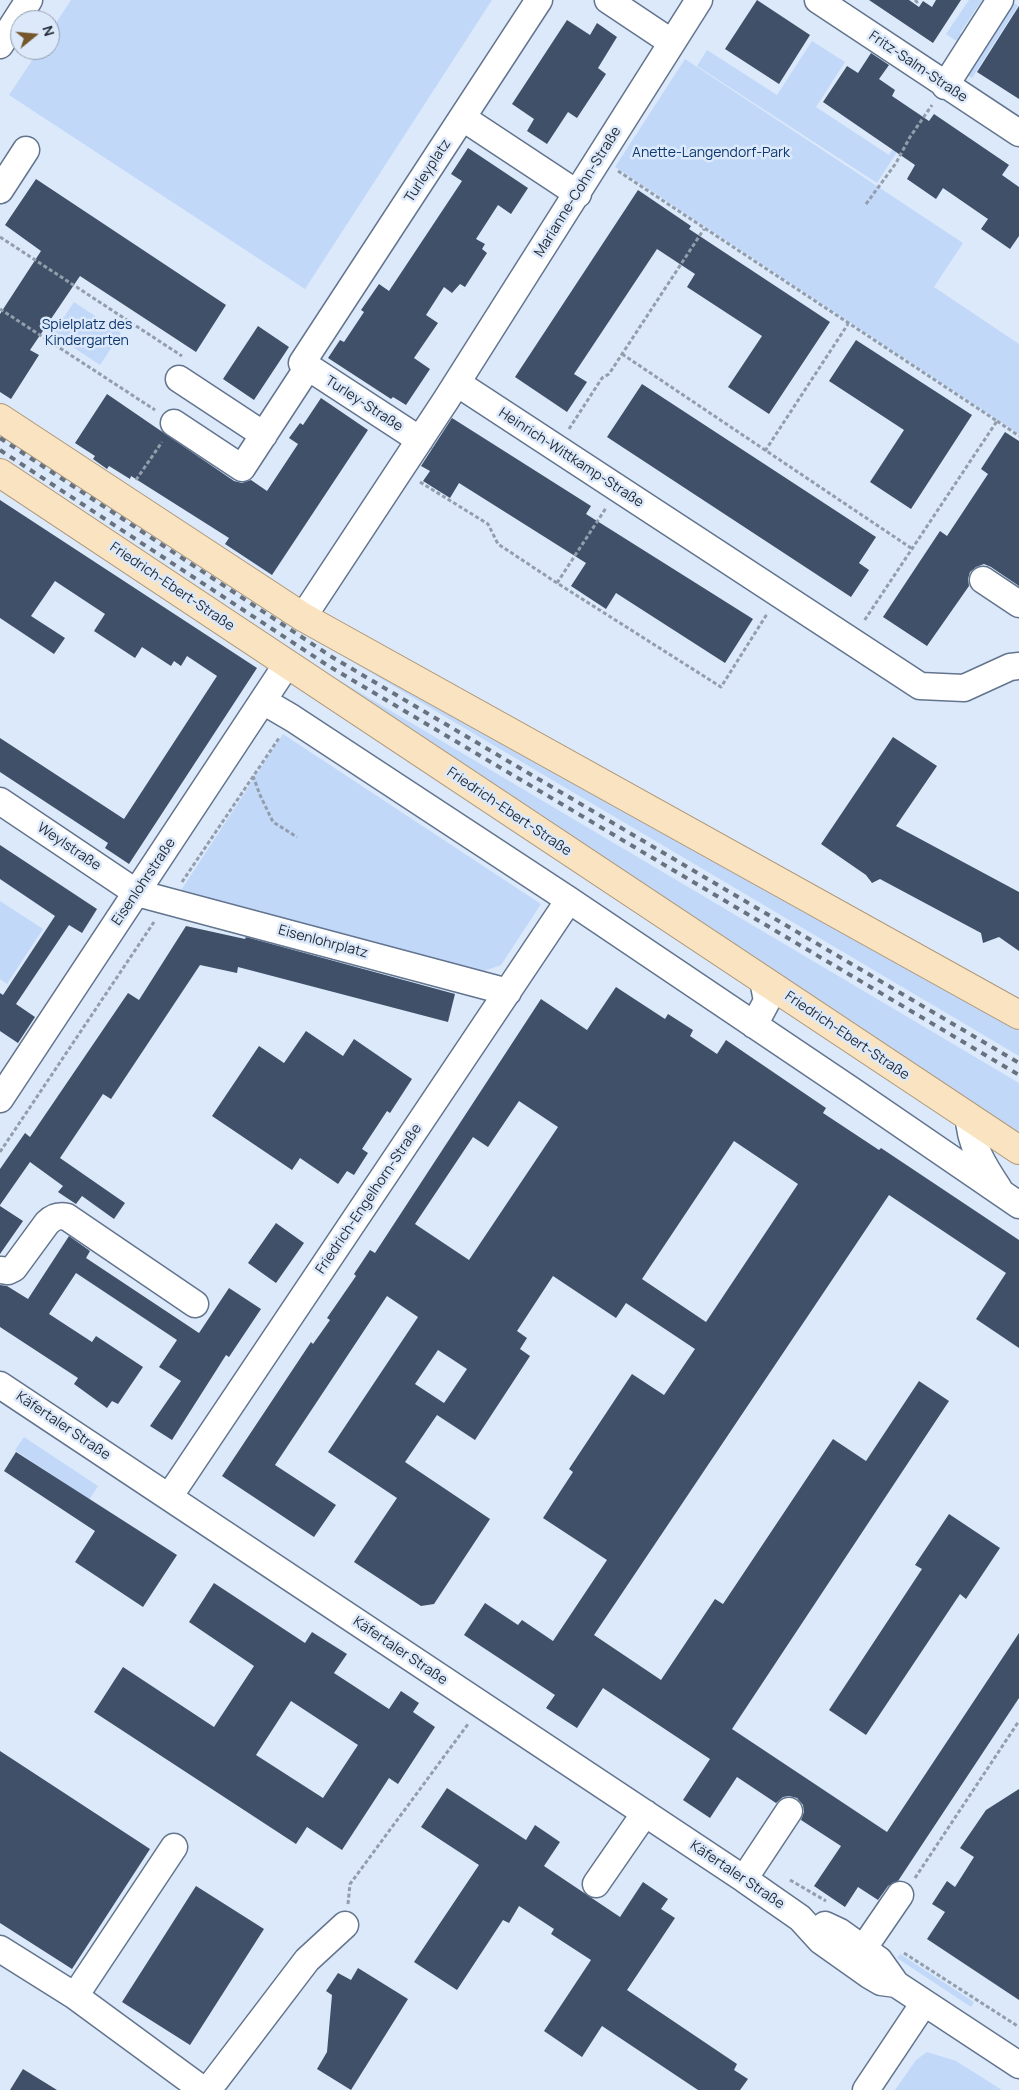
<!DOCTYPE html>
<meta charset="utf-8">
<style>
body{margin:0}
#map{position:relative;width:1019px;height:2090px;overflow:hidden;background:#dce9fa;font-family:Manrope,sans-serif}
canvas{display:block}
.north{position:absolute;left:10px;top:10px;width:50px;height:50px;box-sizing:border-box;background:#dce9fa;border:1px solid #939eac;border-radius:50%;rotate:73deg;font-size:14px;font-weight:700;line-height:20px;text-align:center;color:#252d38}
.north::after{content:'';display:block;margin:auto;width:18px;height:22px;background:#75572b;clip-path:polygon(50% 0,100% 100%,50% 72%,0 100%)}
</style>
<div id="map">
<canvas width="1019" height="2090"></canvas>
<div class="north">N</div>
</div>
<script>
const context = document.querySelector('canvas').getContext('2d');
context.lineJoin = 'round';
function fillPath(path, color) {
  context.fillStyle = color;
  context.fill(path, 'evenodd');
}
function stroke(path, color, width, dash) {
  context.strokeStyle = color;
  context.lineWidth = width;
  context.lineCap = dash ? 'butt' : 'round';
  context.setLineDash(dash || []);
  context.stroke(path);
}
function label(font, color, halo, rows, align = 'center') {
  context.font = font + ' Manrope,sans-serif';
  context.lineWidth = 5;
  context.setLineDash([]);
  context.textBaseline = 'middle';
  context.strokeStyle = halo;
  context.fillStyle = color;
  for (const [text, x, y, turn = 0] of rows) {
    context.save();
    context.translate(x, y);
    context.rotate((+turn || 0) * Math.PI / 180);
    context.textAlign = isNaN(turn) ? turn : align;
    if (halo) context.strokeText(text, 0, 0);
    context.fillText(text, 0, 0);
    context.restore();
  }
}
fillPath(new Path2D(`
 M71,0H492L305,289L9,95L39,50H50V32Z
 M969,0H982L960,33L966,37L958,42L946,34Z
 M1011,1L1018,6L972,78L964,73Z
 M812,41L845,62L816,107L889,155L916,112L921,115L877,183L697,66L707,50L777,95Z
 M685,59L963,243L934,287L1019,344V434L615,167Z
 M74,302L121,333L100,365L53,334Z
 M338,650L981,1006L1019,1031V1056L336,652Z
 M337,679L1019,1083V1135L336,681Z
 M283,734L541,904L501,965L467,977L176,898Z
 M0,901L43,929L7,984L0,979Z
 M24,1437L98,1486L89,1500L15,1450Z
 M900,1954L974,2002L971,2007L897,1958Z
 M927,2052L956,2061L1002,2090H895L916,2060Z`), '#c1d8f9');
fillPath(new Path2D(`
 M757,0L810,35L779,84L725,49Z
 M869,0H909L919,7L923,1L932,7L936,0H961L933,43Z
 M1019,6V99L977,72Z
 M567,20L590,35L597,23L617,37L598,68L606,74L577,118L568,112L547,144L527,131L534,119L512,104Z
 M871,53L889,65L879,79L895,90L892,96L929,121L934,114L1009,165L1002,175L1019,187V236L1010,249L981,229L988,219L943,188L936,199L907,179L915,165L823,102L847,66L858,73Z
 M468,148L528,188L511,214L498,205L476,239L485,244L482,249L487,253L465,287L460,284L452,293L444,287L426,315L438,323L414,358L430,369L406,405L393,397L391,399L328,358L340,340L344,342L364,312L361,310L379,284L389,291L462,181L451,174Z
 M36,179L226,305L196,352L80,276L30,350L39,355L11,399L0,392V314L41,251L5,225Z
 M638,190L691,226L689,229L830,322L769,414L728,387L762,336L687,287L695,274L657,249L574,374L587,382L567,412L515,377Z
 M258,326L289,347L254,400L223,379Z
 M856,340L972,415L911,509L870,482L904,430L829,381Z
 M642,384L876,537L859,563L869,570L851,597L607,437Z
 M107,394L234,481L242,483L251,480L267,491L298,444L289,438L300,423L303,425L321,398L368,430L272,575L225,544L229,538L131,476L130,479L109,466L107,469L93,459L95,456L75,443Z
 M452,418L591,506L586,514L753,619L725,663L616,593L606,609L571,586L586,563L459,483L450,498L423,481L430,471L421,466Z
 M1005,432L1019,441V586L991,567L984,564L976,567L970,572L968,579L969,586L927,646L883,617L940,531L947,536L988,474L981,469Z
 M0,500L257,668L129,864L105,848L108,843L0,772V738L124,819L217,676L187,656L181,666L174,661L171,666L142,647L135,658L94,631L105,614L55,581L31,616L65,638L54,654L0,618Z
 M893,737L937,766L896,826L1019,892V951L999,937L983,943L981,933L880,879L872,883L866,875L821,844Z
 M0,845L97,909L82,933L69,925L16,1004L35,1017L18,1043L0,1031V993L3,995L55,916L0,879Z
 M186,926L245,939L246,937L455,994L448,1022L238,967L237,973L200,965L111,1099L103,1094L60,1158L125,1203L114,1219L82,1196L76,1204L58,1192L63,1186L30,1162L0,1205V1169L25,1133L30,1137L128,993L139,1000Z
 M616,987L665,1019L668,1014L693,1030L690,1036L717,1054L726,1040L826,1108L823,1113L879,1150L881,1148L1019,1240V1348L976,1319L1006,1273L889,1195L594,1635L661,1680L715,1599L723,1604L833,1439L866,1461L919,1381L949,1401L732,1729L887,1832L1019,1633V1698L898,1881L888,1886L878,1900L858,1887L845,1907L814,1886L841,1846L801,1820L804,1812L803,1805L797,1798L789,1796L783,1797L776,1803L737,1777L710,1818L683,1800L710,1759L603,1688L577,1728L546,1708L555,1695L464,1635L485,1603L518,1625L522,1620L553,1641L607,1560L543,1518L573,1472L569,1469L632,1374L664,1395L695,1349L626,1303L616,1318L553,1276L517,1331L527,1338L520,1349L530,1356L475,1440L437,1415L405,1462L490,1519L434,1604L421,1606L354,1562L397,1498L328,1452L418,1317L387,1296L275,1465L336,1505L314,1537L222,1476L311,1342L313,1344L330,1320L327,1318L356,1276L354,1274L370,1250L375,1253L541,999L587,1030ZM519,1101L558,1127L469,1260L415,1224L473,1137L488,1147ZM734,1141L798,1184L706,1322L642,1279ZM438,1350L467,1369L444,1403L415,1384Z
 M306,1031L343,1056L354,1039L412,1079L390,1113L387,1111L362,1149L368,1153L354,1175L347,1171L338,1184L300,1158L292,1170L212,1116L259,1046L284,1063Z
 M0,1206L23,1221L0,1254Z
 M276,1223L304,1243L276,1283L248,1263Z
 M69,1236L90,1251L86,1258L199,1333L229,1288L261,1309L229,1357L226,1355L172,1440L150,1426L181,1381L159,1367L177,1340L76,1273L49,1314L92,1342L96,1336L143,1367L118,1404L112,1401L107,1408L74,1384L78,1378L0,1327V1285L7,1286L28,1299Z
 M16,1452L177,1555L143,1607L75,1562L95,1531L4,1471Z
 M949,1514L1000,1548L966,1599L960,1594L866,1735L829,1710L922,1569L915,1565Z
 M214,1583L305,1643L312,1632L347,1654L334,1673L389,1709L401,1691L419,1703L413,1712L435,1727L398,1784L389,1778L342,1850L307,1827L296,1844L94,1712L123,1667L214,1727L254,1666L189,1622ZM291,1701L358,1745L323,1798L256,1755Z
 M0,1751L150,1849L72,1969L0,1923Z
 M447,1788L526,1840L535,1825L560,1842L544,1866L620,1917L643,1882L668,1899L661,1909L675,1918L627,1990L737,2064L734,2070L748,2079L740,2090H698L602,2026L582,2057L544,2031L591,1960L551,1934L554,1929L519,1906L509,1923L503,1920L457,1990L414,1962L479,1865L421,1827Z
 M1019,1789V2000L927,1939L945,1912L932,1904L947,1881L955,1887L974,1857L960,1848L986,1810Z
 M196,1886L264,1929L190,2045L122,2002Z
 M358,1968L408,1999L351,2090L317,2069L327,2052L332,1995L326,1991L338,1973L351,1980Z
 M23,2069L57,2090H10Z`), '#3f5068');
const minor = new Path2D(`
 M608,0L671,42
 M818,0L1019,133
 M0,45L29,0
 M945,86L1000,0
 M463,118L578,194
 M0,190L26,150
 M179,379L264,435
 M457,383L920,686L964,688L1010,667L1019,666
 M174,423L242,468L308,367
 M420,440L302,363L539,0
 M983,580L1019,604
 M303,617L446,400L699,0
 M263,701L292,718L569,900L851,1090L1019,1205
 M0,801L137,893L508,992
 M754,1025L767,1001L763,980
 M0,1099L287,664
 M969,1117C969,1143 985,1168 999,1189
 M0,1270L8,1271L14,1268L47,1223C53,1217 58,1215 67,1217L195,1304
 M0,1385L744,1879L800,1918L821,1941L869,1975L881,1982L896,1984
 M169,1497L569,900
 M744,1879L789,1811
 M596,1884L645,1813
 M825,1925L840,1932L879,1960L896,1984L1019,2065
 M0,1949L75,1996L174,1847
 M863,1949L900,1895
 M75,1996L203,2090
 M208,2090L307,1960L345,1925
 M866,2090L924,2003`);
const major = new Path2D(`
 M0,418L303,617L1019,1015
 M0,473L1019,1150`);
stroke(minor, '#62748e', 29);
stroke(major, '#ae9776', 30);
stroke(new Path2D(`
 M915,0L917,2L919,0
 M618,171L997,421L864,621
 M866,204L896,163L910,137L932,105
 M0,237L182,356
 M0,309L155,410
 M622,354L911,548
 M997,421L1019,436
 M569,429L602,378L609,374L704,229
 M765,451L848,324
 M136,480L162,442
 M420,482L488,524L498,544L557,583L721,687L767,614
 M557,583L606,508
 M253,776L260,795L273,822L297,837
 M182,882L279,738
 M0,1152L154,922
 M915,1878L1019,1721
 M790,1880L826,1901
 M348,1904L350,1884L468,1724
 M904,1953L1019,2027`), '#939eac', 3, [4, 2.5]);
stroke(minor, '#fff', 26);
stroke(major, '#fae3c1', 28);
stroke(new Path2D(`
 M0,438L332,657L1019,1063
 M0,450L327,665L1019,1075`), '#68727f', 4, [6, 6]);
label('14px', '#252d38', '#dce9fa', [
 ["Fritz-Salm-Straße",918,67,34],
 ["Turleyplatz",428,171,-57],
 ["Marianne-Cohn-Straße",578,192,-58],
 ["Turley-Straße",364,404,33],
 ["Heinrich-Wittkamp-Straße",571,458,33],
 ["Friedrich-Ebert-Straße",172,587,34],
 ["Friedrich-Ebert-Straße",509,812,34],
 ["Weylstraße",69,847,34],
 ["Eisenlohrstraße",144,882,-56],
 ["Eisenlohrplatz",323,942,15],
 ["Friedrich-Ebert-Straße",847,1036,34],
 ["Friedrich-Engelhorn-Straße",369,1199,-56],
 ["Käfertaler Straße",63,1426,34],
 ["Käfertaler Straße",400,1651,34],
 ["Käfertaler Straße",737,1875,34]
]);
label('14px', '#0e396f', '#dce9fa', [
 ["Anette-Langendorf-Park",711,153],
 ["Spielplatz des",87,325],
 ["Kindergarten",87,341]
]);
</script>
